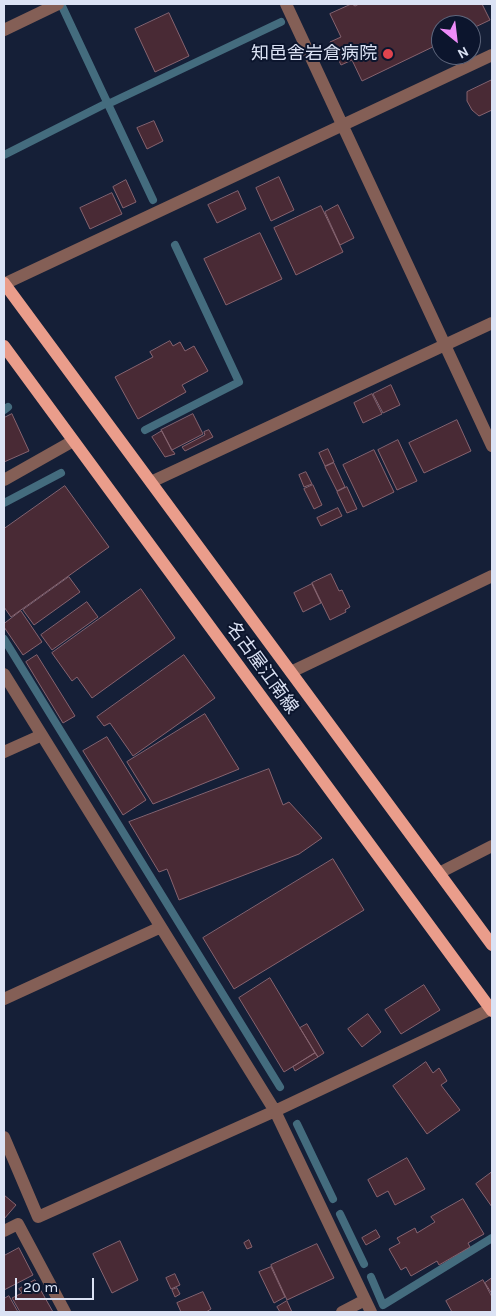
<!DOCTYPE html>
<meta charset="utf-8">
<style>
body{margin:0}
#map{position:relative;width:496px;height:1316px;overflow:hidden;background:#151f37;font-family:Karla,sans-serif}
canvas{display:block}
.frame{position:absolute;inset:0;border:5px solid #dbe2f4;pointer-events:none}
.north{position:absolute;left:431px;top:15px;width:50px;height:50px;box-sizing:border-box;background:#0c152d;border:1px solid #5f677d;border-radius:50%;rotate:151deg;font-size:14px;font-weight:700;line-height:20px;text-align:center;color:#dbe2f4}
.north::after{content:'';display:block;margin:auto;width:18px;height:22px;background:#ee8cf9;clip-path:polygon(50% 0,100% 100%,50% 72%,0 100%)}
.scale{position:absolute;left:15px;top:1278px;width:79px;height:22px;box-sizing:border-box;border:2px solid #dbe2f4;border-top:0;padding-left:6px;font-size:15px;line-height:18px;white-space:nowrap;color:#dbe2f4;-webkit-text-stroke:4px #0c152d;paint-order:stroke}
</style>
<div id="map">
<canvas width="496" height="1316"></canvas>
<div class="frame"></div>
<div class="north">N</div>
<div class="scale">20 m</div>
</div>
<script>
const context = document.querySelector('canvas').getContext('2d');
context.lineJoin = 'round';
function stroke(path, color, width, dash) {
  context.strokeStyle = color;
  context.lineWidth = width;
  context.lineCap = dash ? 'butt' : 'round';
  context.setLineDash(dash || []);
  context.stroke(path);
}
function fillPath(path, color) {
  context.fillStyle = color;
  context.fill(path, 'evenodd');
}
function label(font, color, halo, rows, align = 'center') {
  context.font = font + ' Karla,"Noto Sans JP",sans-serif';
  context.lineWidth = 4;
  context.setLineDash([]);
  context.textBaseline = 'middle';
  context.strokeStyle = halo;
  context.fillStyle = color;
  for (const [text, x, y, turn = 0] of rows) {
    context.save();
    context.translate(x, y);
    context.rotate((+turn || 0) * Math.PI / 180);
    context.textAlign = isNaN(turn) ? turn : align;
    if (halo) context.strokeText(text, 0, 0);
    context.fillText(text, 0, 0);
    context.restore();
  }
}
stroke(new Path2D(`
 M61,4L153,200
 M108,104L281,22
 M4,155L107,103
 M4,410L8,407
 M145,430L239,382L175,245
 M4,503L61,473
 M4,639L280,1087
 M297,1124L333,1199
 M340,1214L364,1264
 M371,1277L383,1305L492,1238`), '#446c7e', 8);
const building = new Path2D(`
 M352,4L355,6L359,4H482L490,20L471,29V25H441V43L362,81L352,60L341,65L330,42L341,37L330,14Z
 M169,13L189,56L155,72L135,29Z
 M492,80V110L479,116L472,110L467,101V92Z
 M154,121L163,141L147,149L137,128Z
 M279,177L294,210L271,221L256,188Z
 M126,180L136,202L123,208L113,187Z
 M238,191L246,209L217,223L208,205Z
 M112,193L122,214L90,229L80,208Z
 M338,205L354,238L340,245L325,212Z
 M321,206L343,252L296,275L274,228Z
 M260,233L282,279L226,305L204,259Z
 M170,341L173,346L180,342L185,351L194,346L208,371L182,385L186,392L138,419L115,377L153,357L150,352Z
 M391,385L400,405L383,413L373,394Z
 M372,394L382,414L363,423L354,403Z
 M12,414L29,451L4,462V418Z
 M193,414L203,434L172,450L161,430Z
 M457,420L471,451L424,473L409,443Z
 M209,430L213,437L185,451L182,447L205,435L204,432Z
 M162,431L172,451H173L175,454L165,457L152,437Z
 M398,440L417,481L397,490L378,450Z
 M328,449L334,462L325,466L319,453Z
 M374,450L394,492L363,507L343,465Z
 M334,463L345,487L337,491L325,467Z
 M306,472L312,484L304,487L299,475Z
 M313,485L322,505L314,509L304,489Z
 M65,486L109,547L11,617L4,607V529Z
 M347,487L357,509L347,513L337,492Z
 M338,508L342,516L321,526L317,518Z
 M331,574L339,591L342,590L350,607L345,610L346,612L330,620L312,583Z
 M69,577L80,592L34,625L23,610Z
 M312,584L321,603L303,612L294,593Z
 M141,589L175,638L92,698L77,677L72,681L52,653Z
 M87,602L98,617L52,650L41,635Z
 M21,611L42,642L23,655L4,627V624Z
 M37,655L75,716L63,723L26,662Z
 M184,655L215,698L133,756L110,723L104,726L97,717Z
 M205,714L239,769L153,804L127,762Z
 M107,737L146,800L123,815L83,751Z
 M269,769L283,805L289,802L322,838L299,854L179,900L167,869L159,872L129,822Z
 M333,859L364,910L234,989L203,938Z
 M270,978L315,1053L284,1072L239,998Z
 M424,985L440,1010L401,1034L385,1010Z
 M368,1014L381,1032L362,1047L348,1029Z
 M307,1024L324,1053L318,1057L300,1028Z
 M315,1053L318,1057L295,1071L293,1067Z
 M426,1062L433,1073L439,1068L447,1081L441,1085L460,1110L427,1134L393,1086Z
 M407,1158L425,1189L395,1205L388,1191L377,1197L368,1180Z
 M492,1172V1207L476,1184Z
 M4,1195L16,1205L4,1219Z
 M463,1199L484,1234L468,1243L470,1247L439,1265L437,1261L411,1276L406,1267L401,1270L389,1249L400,1243L397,1238L415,1228L417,1233L435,1222L431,1217Z
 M376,1230L380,1237L366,1245L362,1238Z
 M249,1240L252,1247L247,1249L244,1243Z
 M120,1241L138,1280L112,1293L93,1254Z
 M317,1244L334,1278L287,1300L271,1265Z
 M19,1248L33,1275L4,1290V1256Z
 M271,1267L285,1297L274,1303L259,1272Z
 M175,1274L180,1285L171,1289L166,1278Z
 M492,1278V1294L485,1283Z
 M35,1280L53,1312H20L12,1298L22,1293L19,1289Z
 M483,1280L492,1297V1312H452L446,1301Z
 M177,1288L180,1294L175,1297L172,1290Z
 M203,1292L211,1309L206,1312H181L177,1303Z
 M9,1296L18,1312H4V1299Z
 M287,1301L292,1312H280L277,1307Z`);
fillPath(building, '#492a35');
stroke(building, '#86636f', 1);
stroke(new Path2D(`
 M286,4L492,446
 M4,30L58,4
 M4,284L492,55
 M4,480L73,441
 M151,482L492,323
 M291,672L492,576
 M4,674L275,1111L371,1312
 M4,752L42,735
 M439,873L492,846
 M4,999L161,927
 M4,1137L38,1217L275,1111L491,1009
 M4,1231L18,1224L65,1312
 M342,1312L365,1300`), '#845f56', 12);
stroke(new Path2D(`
 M4,283L492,945
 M4,346L492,1011`), '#ea9d8b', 12);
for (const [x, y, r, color] of [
 [388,54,6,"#e0444e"]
]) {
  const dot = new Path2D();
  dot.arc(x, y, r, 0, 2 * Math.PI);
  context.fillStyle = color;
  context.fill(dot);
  stroke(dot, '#0c152d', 2);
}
label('18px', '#dbe2f4', '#0c152d', [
 ["知邑舎岩倉病院",377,54]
], 'right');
label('18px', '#dbe2f4', '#0c152d', [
 ["名古屋江南線",262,668,54]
]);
</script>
